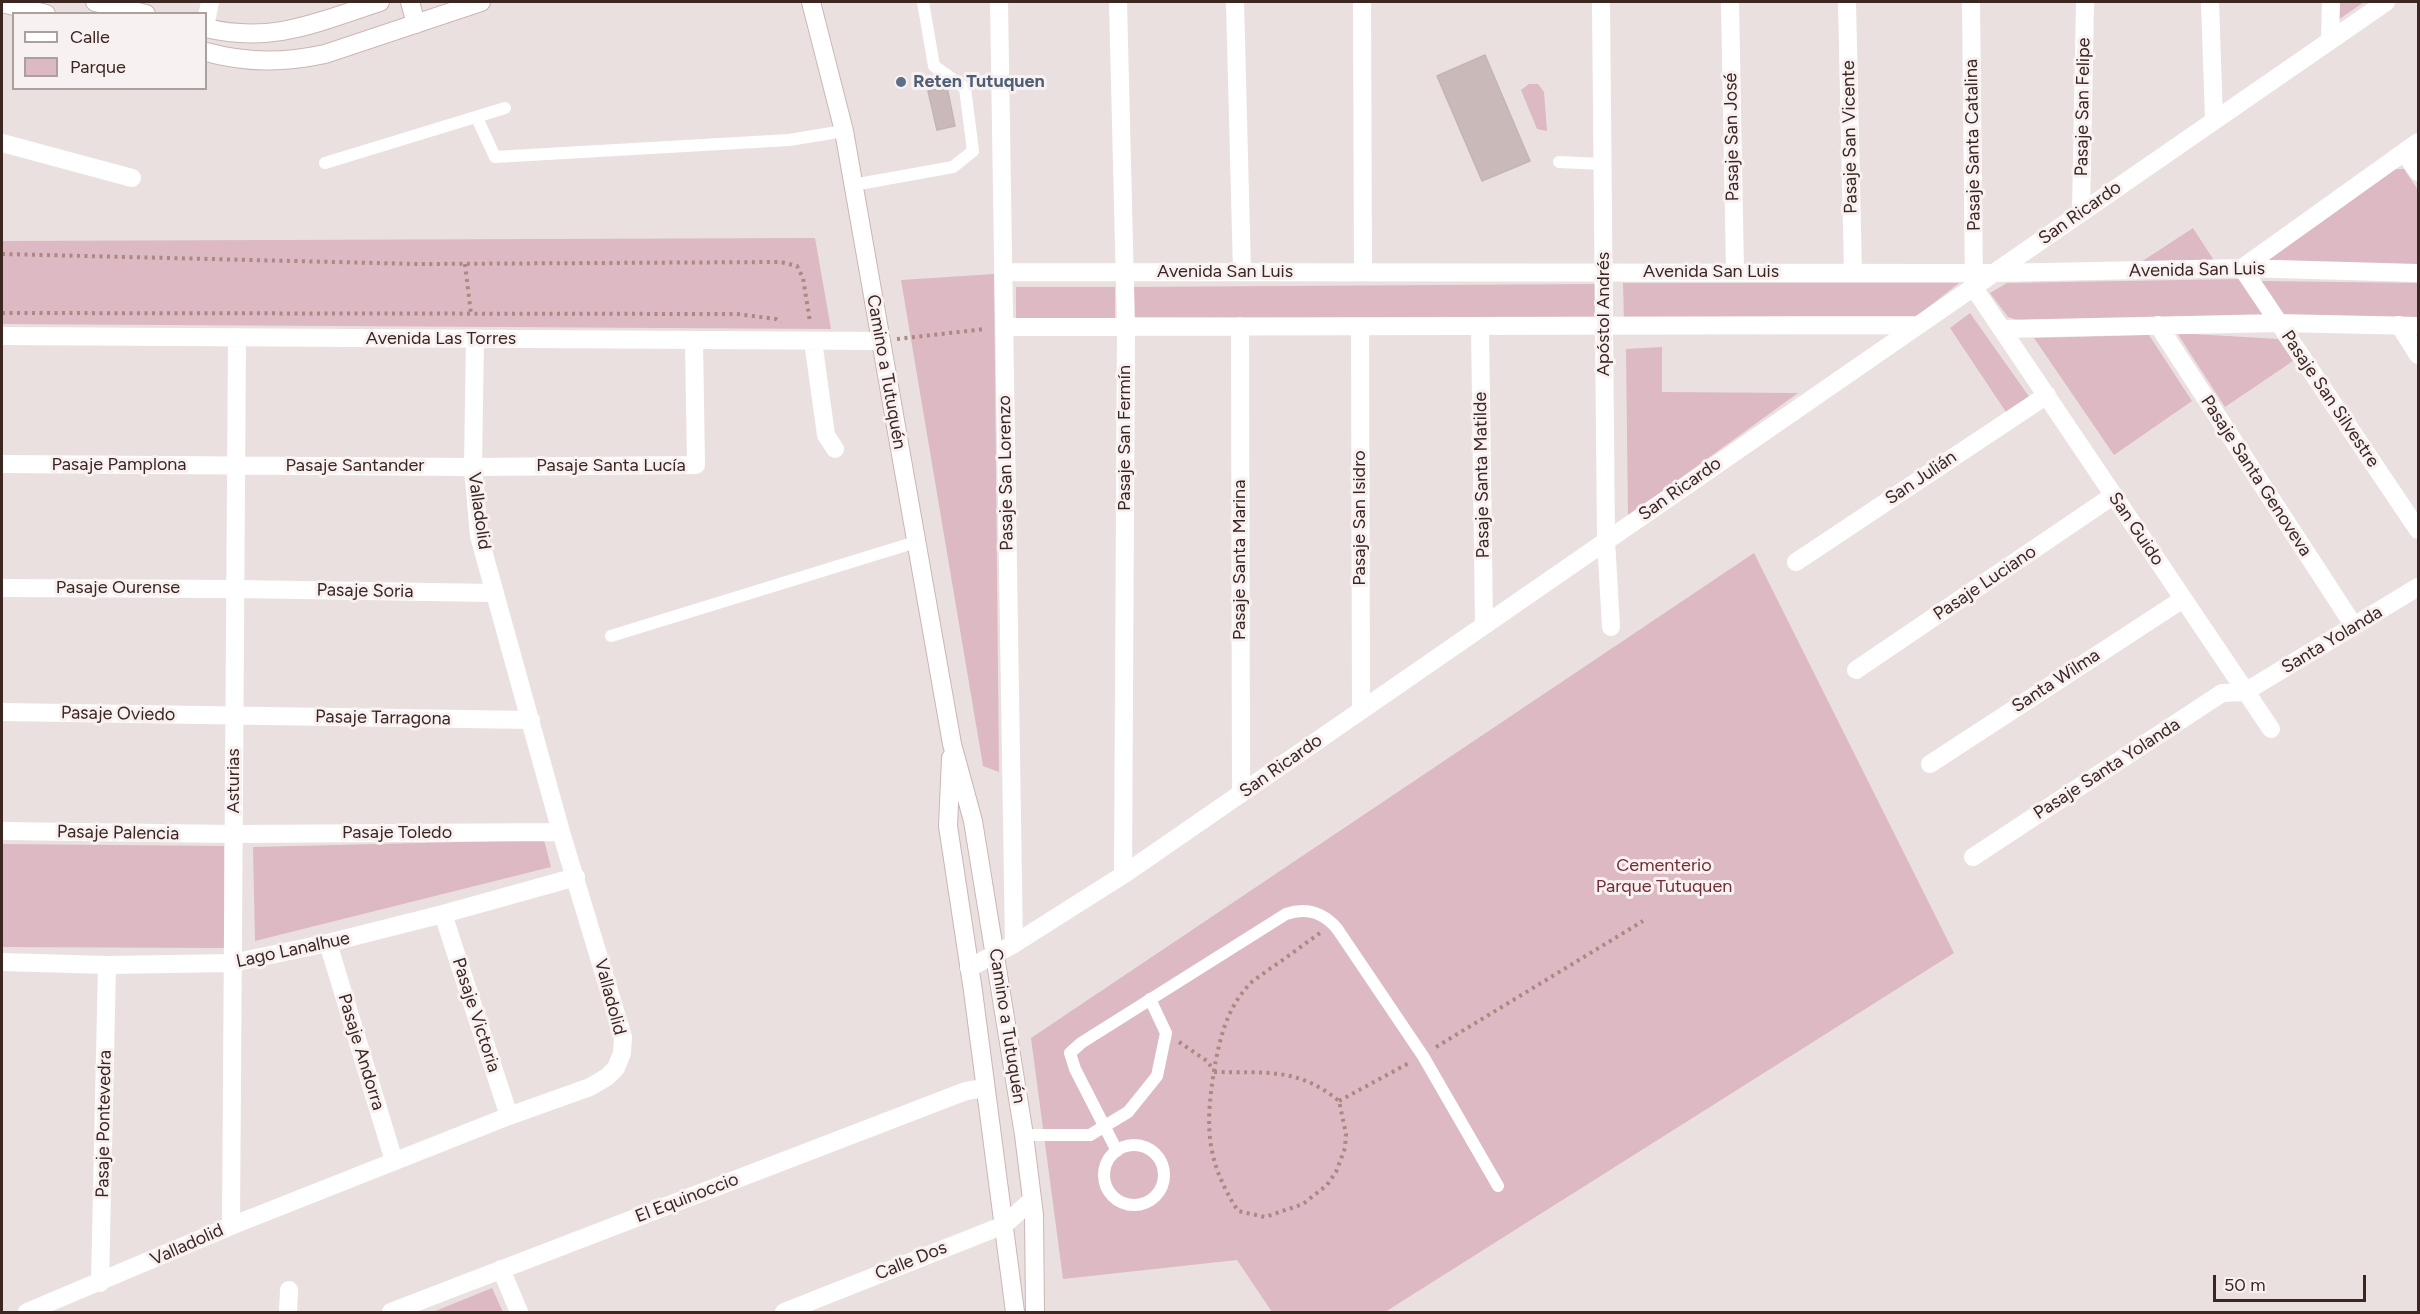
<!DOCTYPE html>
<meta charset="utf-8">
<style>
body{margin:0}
#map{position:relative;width:2420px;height:1314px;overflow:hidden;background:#ebe0e0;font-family:Figtree,sans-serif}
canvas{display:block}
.frame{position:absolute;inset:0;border:3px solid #3b2621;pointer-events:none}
.legend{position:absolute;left:12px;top:12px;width:195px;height:78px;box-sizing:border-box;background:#f8f1f1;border:2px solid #aca09e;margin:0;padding:8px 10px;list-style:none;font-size:18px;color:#3b2621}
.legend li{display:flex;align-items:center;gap:12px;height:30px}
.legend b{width:30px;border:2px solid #aca09e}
.scale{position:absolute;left:2213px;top:1275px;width:153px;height:27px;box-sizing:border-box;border:3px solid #3b2621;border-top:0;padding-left:8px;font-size:18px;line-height:21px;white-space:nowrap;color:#3b2621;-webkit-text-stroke:4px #f8f1f1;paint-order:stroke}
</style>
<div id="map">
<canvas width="2420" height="1314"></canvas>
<div class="frame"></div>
<ul class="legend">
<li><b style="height:8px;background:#fff"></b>Calle</li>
<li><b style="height:16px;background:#dcb9c3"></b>Parque</li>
</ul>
<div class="scale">50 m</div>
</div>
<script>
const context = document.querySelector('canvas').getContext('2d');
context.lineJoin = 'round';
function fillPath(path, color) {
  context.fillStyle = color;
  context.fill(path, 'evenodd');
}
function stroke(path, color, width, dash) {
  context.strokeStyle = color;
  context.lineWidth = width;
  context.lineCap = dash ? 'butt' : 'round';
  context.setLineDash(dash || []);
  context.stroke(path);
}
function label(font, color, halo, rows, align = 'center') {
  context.font = font + ' Figtree,sans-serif';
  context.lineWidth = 6;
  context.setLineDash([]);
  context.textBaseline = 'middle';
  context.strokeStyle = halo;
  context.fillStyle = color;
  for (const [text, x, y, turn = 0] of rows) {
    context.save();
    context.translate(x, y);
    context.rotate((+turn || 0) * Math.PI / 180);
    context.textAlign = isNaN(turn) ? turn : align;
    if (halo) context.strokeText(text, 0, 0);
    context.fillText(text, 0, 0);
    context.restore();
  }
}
fillPath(new Path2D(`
 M2340,2H2364L2338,20Z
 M1529,84H1538L1544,92L1547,131L1537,129L1521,90Z
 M2392,169H2404L2418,190V266L2259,262Z
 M2193,228L2215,262H2141Z
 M815,238L831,329L2,324V241Z
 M994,274L999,772L983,766L901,280Z
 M2242,279L2264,315L2020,321L2008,317L1990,293L2007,283Z
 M2261,281L2418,283V317L2282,316Z
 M1623,283H1959L1908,323L1624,322Z
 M1596,284L1595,320L1131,317V287Z
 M1016,287H1115V322H1016Z
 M1970,313L2030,398L2006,412L1950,328Z
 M2177,333L2278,339L2293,361L2225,407Z
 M2149,335L2192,401L2114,455L2034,338Z
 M1662,347V392L1798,393L1628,516L1626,349Z
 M1754,553L1954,953L1385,1312H1272L1237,1260L1063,1279L1031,1038Z
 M544,840L551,867L255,941L253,847Z
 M2,844L224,846L225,948L2,947Z
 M492,1288L503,1312H433Z`), '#dcb9c3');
const building = new Path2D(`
 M1485,55L1530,161L1482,181L1437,76Z
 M947,87L955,126L937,130L928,91Z`);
fillPath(building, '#c9bab9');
stroke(building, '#c5b4b3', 1.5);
const secondary = new Path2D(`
 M95,2L146,14
 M410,2L416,24
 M811,2L844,131L952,744L973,821L1024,1135L1034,1215L1035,1312
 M2,3L46,14
 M206,28C272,44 318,22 380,2
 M206,52C247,63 283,63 325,54L481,2
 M951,758L948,826L973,991L1015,1312`);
stroke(secondary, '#cbb6b4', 20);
stroke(new Path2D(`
 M2,254L418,264L781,262L797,266L803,278L810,322
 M465,264L471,314
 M2,313L737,314L776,319L781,322
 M897,339L985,329
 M1179,1042L1207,1061L1214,1071
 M1436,1047L1643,921
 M1214,1072C1264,1073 1298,1067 1339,1101L1346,1134L1345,1148L1336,1172L1327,1185L1303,1204L1265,1217L1238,1211C1206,1161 1205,1127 1214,1071C1219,1041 1226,1011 1247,987C1252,980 1261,976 1268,970C1286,958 1303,945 1320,933
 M1339,1101L1409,1063`), '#af8781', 4, [3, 4.5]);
stroke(new Path2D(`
 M477,118L495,157L789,140L844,131
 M1559,162L1603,164
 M325,163L505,108
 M853,185L953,167L973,151L965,88L934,66L923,2
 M611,636L916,542
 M1024,1135H1090L1128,1112L1157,1076L1166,1033L1150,999
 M1104 1175a30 30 0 1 1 60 0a30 30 0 1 1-60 0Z
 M1117,1151L1075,1069L1070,1053L1081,1043L1286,914C1307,907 1325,913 1338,930L1423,1056L1498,1186`), '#fff', 12);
stroke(new Path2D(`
 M999,2L1014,944
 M1118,2L1126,326L1123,875
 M1235,2L1242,272
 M1362,2L1363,272
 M1601,2L1606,540L1611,627
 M1730,2L1735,272
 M1847,2L1853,273
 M1971,2L1974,288L2271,729
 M2210,2L2214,119
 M206,22L210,2
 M2330,40L2331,2
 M2418,142L2242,268L2418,530
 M2,143L132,178
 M2404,152L2418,172
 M2081,212L2085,2
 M1003,272L1995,273L2242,268L2418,273
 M2158,325L2354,626
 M2399,325L2418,355
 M1240,326L1241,794
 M1360,326L1361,711
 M1480,326L1484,624
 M1004,327L1919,325
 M2003,329L2278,323L2418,326
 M2,336L881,341
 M813,341L826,435L835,449
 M2,464L473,467L696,465L694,340
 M1796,562L2047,395
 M2,588L235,589L495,593
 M1856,670L2114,495
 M2,712L531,720
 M1930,764L2183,599
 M2,831L234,834L561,832
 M1973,857L2222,693L2245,692L2418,587
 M443,914L509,1116
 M328,943L394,1161
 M2,962L107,965L232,963L328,943L443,914L576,877
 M969,968L1014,944L1123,875L2386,2
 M231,1226L237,337
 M501,1269L519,1312
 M100,1283L107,965
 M27,1312L231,1226L509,1116L590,1087L607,1077L616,1068L622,1053L623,1037L561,832L479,536L473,467L475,339
 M288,1312L289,1290
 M391,1312L966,1091L985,1088
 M784,1312L1004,1225L1032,1200`), '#fff', 18);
stroke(secondary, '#fff', 18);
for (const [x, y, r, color] of [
 [901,82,6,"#5c6f8a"]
]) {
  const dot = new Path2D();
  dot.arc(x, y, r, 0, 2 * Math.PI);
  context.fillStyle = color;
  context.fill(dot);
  stroke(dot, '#f8f1f1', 2);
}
label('bold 18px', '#4e5e75', '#f8f1f1', [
 ["Reten Tutuquen",913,82]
], 'left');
label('18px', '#3b2621', '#f8f1f1', [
 ["Pasaje San Felipe",2083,107,-89],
 ["Pasaje San José",1732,137,-91],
 ["Pasaje San Vicente",1850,137,-91],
 ["Pasaje Santa Catalina",1973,145,-91],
 ["San Ricardo",2080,213,-35],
 ["Avenida San Luis",2197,270,-1],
 ["Avenida San Luis",1225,272],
 ["Avenida San Luis",1711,272],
 ["Apóstol Andrés",1604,314,-90],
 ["Avenida Las Torres",441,339],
 ["Camino a Tutuquén",886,372,80],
 ["Pasaje San Silvestre",2330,399,56],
 ["Pasaje San Fermín",1125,438,-90],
 ["Pasaje Pamplona",119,465],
 ["Pasaje Santander",355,466],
 ["Pasaje Santa Lucía",611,466],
 ["Pasaje San Lorenzo",1006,473,-91],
 ["Pasaje Santa Matilde",1482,475,-91],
 ["Pasaje Santa Genoveva",2256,476,57],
 ["San Julián",1921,478,-34],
 ["San Ricardo",1680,489,-35],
 ["Valladolid",479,511,82],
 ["Pasaje San Isidro",1360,518,-90],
 ["San Guido",2136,529,56],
 ["Pasaje Santa Marina",1240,560,-90],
 ["Pasaje Luciano",1985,583,-34],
 ["Pasaje Ourense",118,588],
 ["Pasaje Soria",365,591,1],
 ["Santa Yolanda",2332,640,-31],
 ["Santa Wilma",2056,681,-33],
 ["Pasaje Oviedo",118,714,1],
 ["Pasaje Tarragona",383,718,1],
 ["San Ricardo",1281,766,-35],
 ["Pasaje Santa Yolanda",2107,769,-33],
 ["Asturias",234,781,-90],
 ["Pasaje Palencia",118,833,1],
 ["Pasaje Toledo",397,833],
 ["Lago Lanalhue",293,950,-12],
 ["Valladolid",610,997,75],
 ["Pasaje Victoria",476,1015,72],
 ["Camino a Tutuquén",1007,1026,81],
 ["Pasaje Andorra",361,1052,73],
 ["Pasaje Pontevedra",104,1124,-89],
 ["El Equinoccio",687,1198,-21],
 ["Valladolid",187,1245,-24],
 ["Calle Dos",911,1261,-22]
]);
label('18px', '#722c37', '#f8f1f1', [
 ["Cementerio",1664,866],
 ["Parque Tutuquen",1664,887]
]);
</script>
